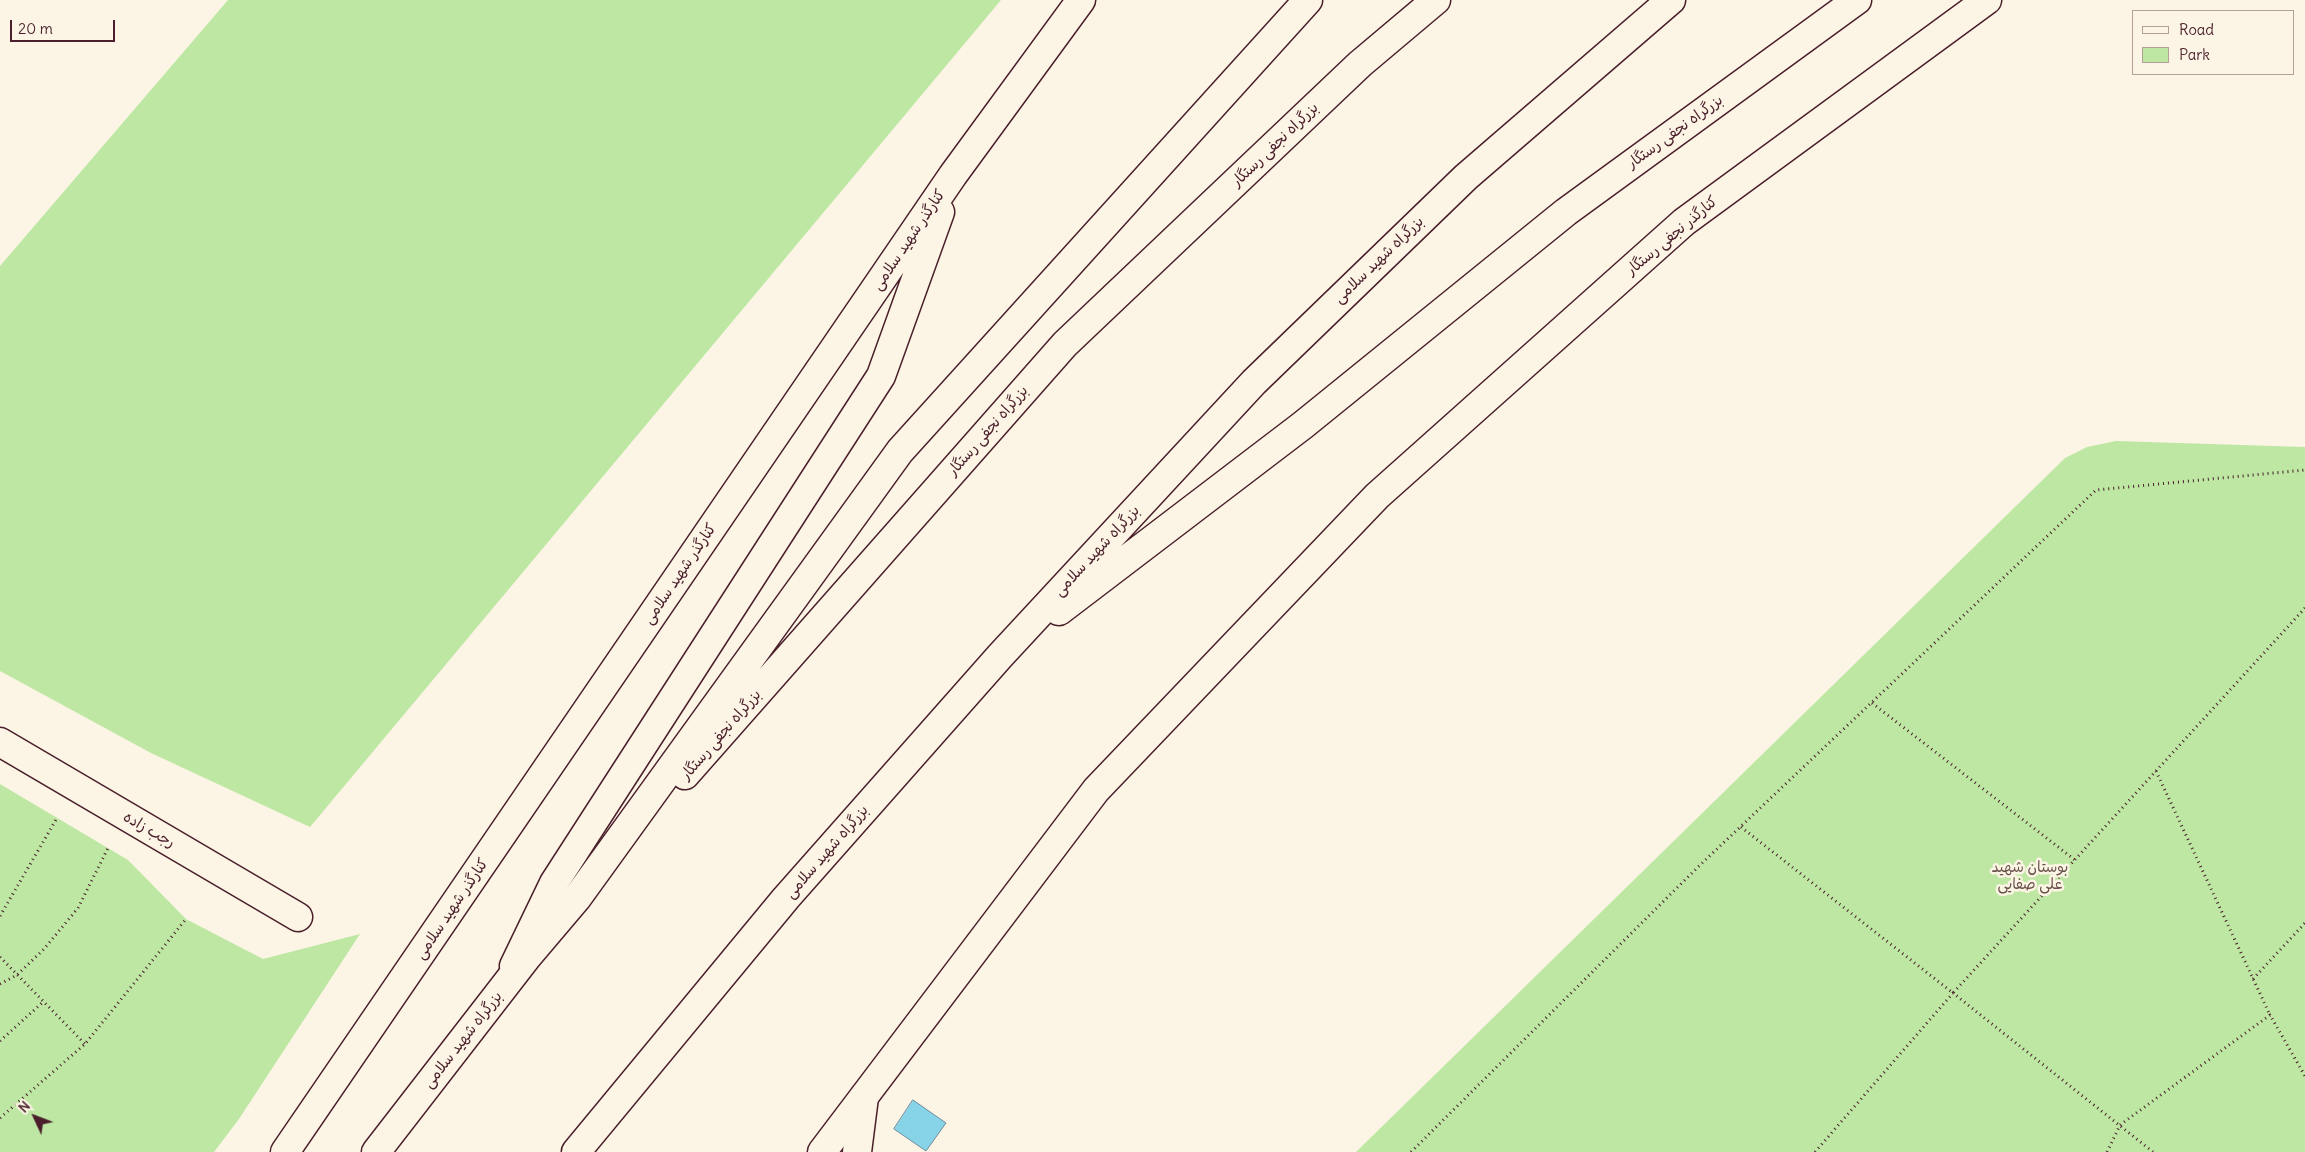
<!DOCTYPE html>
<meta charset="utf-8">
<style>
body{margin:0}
#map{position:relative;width:2305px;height:1152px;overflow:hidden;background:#fcf5e5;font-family:Delius,sans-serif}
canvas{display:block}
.legend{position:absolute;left:2132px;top:10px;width:162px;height:65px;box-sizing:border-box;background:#fcf5e5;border:1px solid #b59f9b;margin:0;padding:6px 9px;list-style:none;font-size:15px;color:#4a1f2b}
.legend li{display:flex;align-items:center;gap:10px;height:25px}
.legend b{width:25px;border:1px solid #b59f9b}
.north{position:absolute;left:10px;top:1092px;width:50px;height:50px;-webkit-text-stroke:4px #fcf5e5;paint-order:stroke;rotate:313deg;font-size:14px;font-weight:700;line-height:20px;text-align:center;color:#4a1f2b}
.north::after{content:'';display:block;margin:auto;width:18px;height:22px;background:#4a1f2b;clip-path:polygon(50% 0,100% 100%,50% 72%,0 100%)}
.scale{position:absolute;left:10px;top:20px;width:105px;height:22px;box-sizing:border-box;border:2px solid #4a1f2b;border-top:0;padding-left:6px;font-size:15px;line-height:18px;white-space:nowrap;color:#4a1f2b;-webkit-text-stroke:4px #fcf5e5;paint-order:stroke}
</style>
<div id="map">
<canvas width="2305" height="1152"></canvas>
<ul class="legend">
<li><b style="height:6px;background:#fcf5e5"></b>Road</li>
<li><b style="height:14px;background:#bde7a3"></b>Park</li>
</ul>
<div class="north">N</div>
<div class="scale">20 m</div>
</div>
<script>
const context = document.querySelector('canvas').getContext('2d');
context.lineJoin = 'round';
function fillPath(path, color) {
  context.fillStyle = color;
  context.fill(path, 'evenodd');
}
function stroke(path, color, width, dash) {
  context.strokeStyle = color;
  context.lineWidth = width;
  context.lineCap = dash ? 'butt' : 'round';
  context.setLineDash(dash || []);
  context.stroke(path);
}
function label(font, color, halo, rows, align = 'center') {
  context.font = font + ' Delius,"Playpen Sans Arabic",sans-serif';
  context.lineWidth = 5;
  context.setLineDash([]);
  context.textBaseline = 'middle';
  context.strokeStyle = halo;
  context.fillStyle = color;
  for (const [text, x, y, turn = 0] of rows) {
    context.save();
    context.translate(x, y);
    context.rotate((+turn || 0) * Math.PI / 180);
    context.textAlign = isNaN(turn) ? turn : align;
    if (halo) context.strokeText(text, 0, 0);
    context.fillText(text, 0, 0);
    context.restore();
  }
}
fillPath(new Path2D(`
 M228,0H1001L310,827L151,753L0,671V266Z
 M2116,441L2305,447V1152H1356L2065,458L2087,447Z
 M0,784L128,860L186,919L263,959L360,934L239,1119L214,1152H0Z`), '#bde7a3');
const water = new Path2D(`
 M913,1100L946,1123L926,1151L894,1129Z`);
fillPath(water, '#87d3e7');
stroke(water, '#6f8b9c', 1);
const minor = new Path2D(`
 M0,742L298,917
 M857,1152L864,1097`);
const major = new Path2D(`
 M514,966L554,883L881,376L940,212
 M285,1152L953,175L1081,0
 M822,1152L1096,790L1377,496L1684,222L1987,0`);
const highway = new Path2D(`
 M1059,611L1303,425L1566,212L1857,0
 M685,775L1065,344L1360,64L1436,0
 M376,1152L527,957L577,898L900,451L1308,0
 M576,1152L786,898L1000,656L1254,382L1466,177L1671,0`);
stroke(minor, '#4a1f2b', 31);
stroke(major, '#4a1f2b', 31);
stroke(highway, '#4a1f2b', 31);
stroke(new Path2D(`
 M1872,703L2075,860
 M2156,771L2270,1015
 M1741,827L1953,993L2305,608
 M0,916L57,818
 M0,957L85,1044
 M2253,979L2305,923
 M0,984L17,975L44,949L78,908L108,848
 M0,1041L43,1002
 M0,1118L85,1044L186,919
 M1411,1152L1699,866L2096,490L2305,470
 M1815,1152L1953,993L2153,1152
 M2107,1152L2120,1125L2270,1015L2305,1076`), '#4a1f2b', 3, [1, 4]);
stroke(minor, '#fcf5e5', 28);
stroke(major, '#fcf5e5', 28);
stroke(highway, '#fcf5e5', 28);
label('15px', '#4a1f2b', '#fcf5e5', [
 ["بزرگراه نجفی رستگار",1675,132,-36],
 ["بزرگراه نجفی رستگار",1275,145,-44],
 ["کنارگذر نجفی رستگار",1672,236,-40],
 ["کنارگذر شهید سلامی",909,240,-56],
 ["بزرگراه شهید سلامی",1379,260,-44],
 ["بزرگراه نجفی رستگار",988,431,-49],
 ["بزرگراه شهید سلامی",1097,551,-47],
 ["کنارگذر شهید سلامی",680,574,-56],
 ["بزرگراه نجفی رستگار",721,735,-49],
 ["رجب زاده",149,830,30],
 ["بزرگراه شهید سلامی",827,852,-49],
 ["کنارگذر شهید سلامی",452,909,-56],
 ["بزرگراه شهید سلامی",463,1040,-52]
]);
label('15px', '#675149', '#fcf5e5', [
 ["بوستان شهید",2030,868],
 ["علی صفایی",2030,885]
]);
</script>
